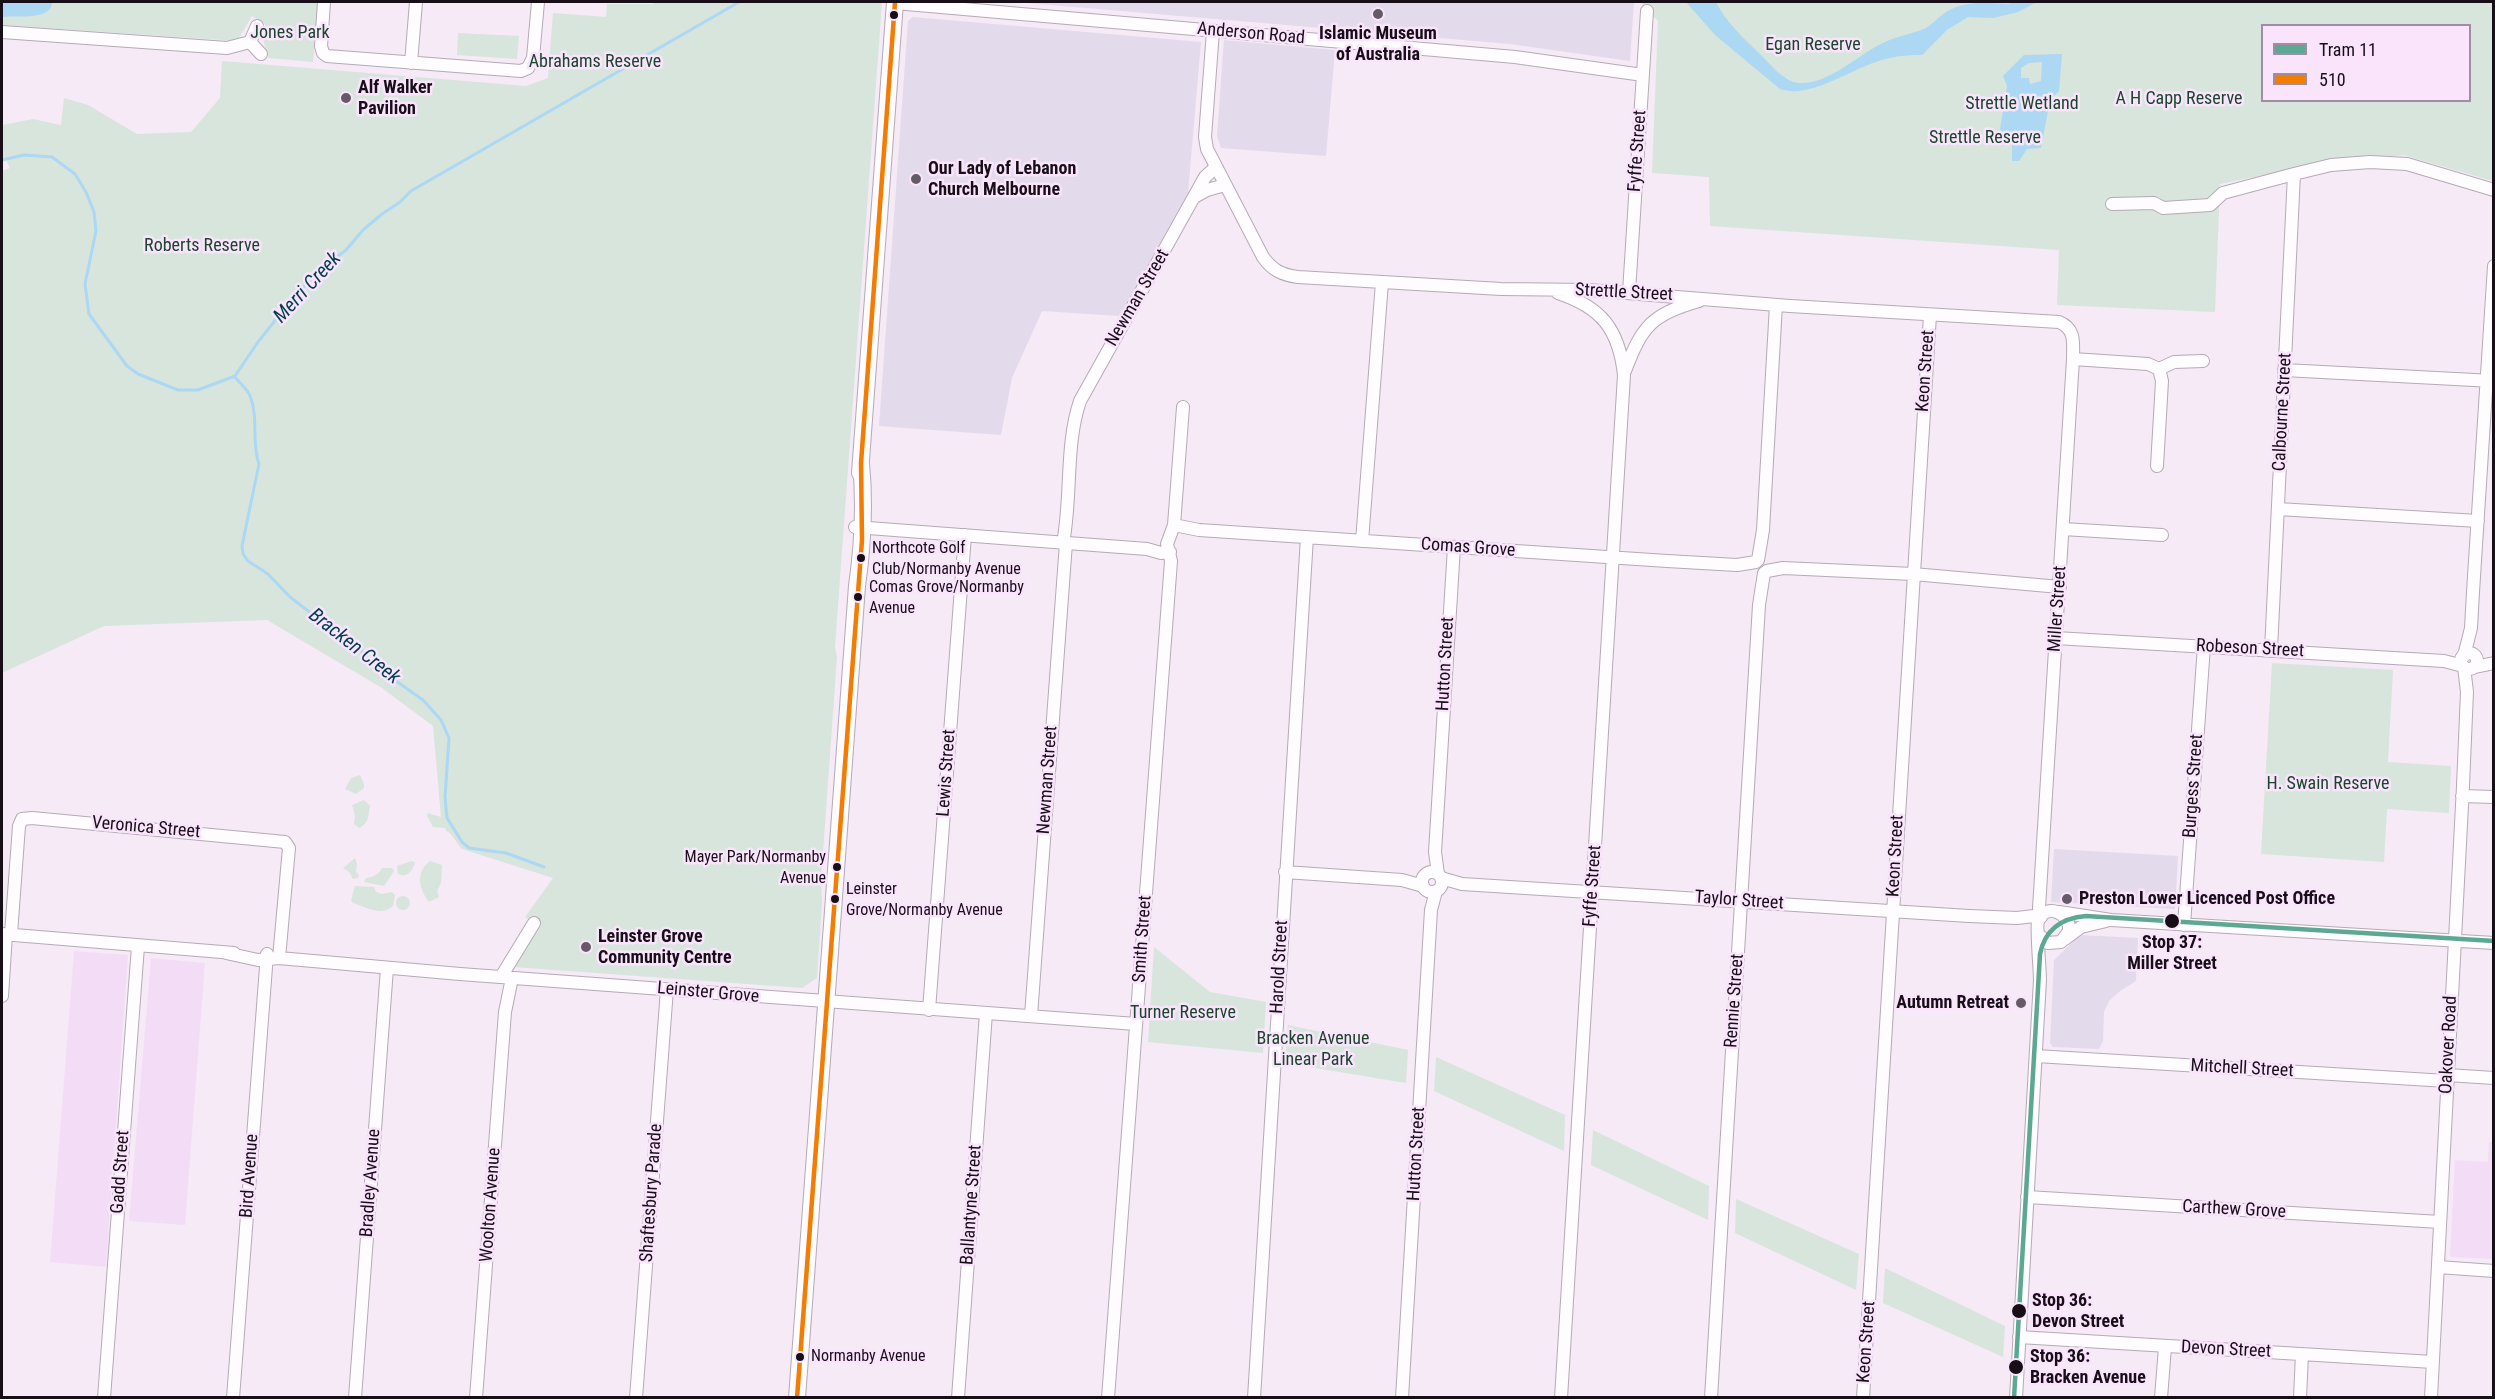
<!DOCTYPE html>
<style>
body{margin:0}
#map{position:relative;width:2495px;height:1399px;overflow:hidden;background:#f5eaf6;font-family:"Roboto Condensed",sans-serif}
canvas{display:block}
.frame{position:absolute;inset:0;border:3px solid #170e18;pointer-events:none}
.legend{position:absolute;left:2261px;top:24px;width:210px;height:78px;box-sizing:border-box;background:#f9e4fc;border:2px solid #9f8ea1;margin:0;padding:8px 10px;list-style:none;font-size:18px;color:#170e18}
.legend li{display:flex;align-items:center;gap:12px;height:30px}
.legend b{width:30px;border:2px solid #9f8ea1}
</style>
<div id="map">
<canvas width="2495" height="1399"></canvas>
<div class="frame"></div>
<ul class="legend">
<li><b style="height:8px;background:#5da893"></b>Tram 11</li>
<li><b style="height:8px;background:#f37c01"></b>510</li>
</ul>
</div>
<script>
const context = document.querySelector('canvas').getContext('2d');
context.lineJoin = 'round';
function fillPath(path, color) {
  context.fillStyle = color;
  context.fill(path, 'evenodd');
}
function stroke(path, color, width, dash) {
  context.strokeStyle = color;
  context.lineWidth = width;
  context.lineCap = dash ? 'butt' : 'round';
  context.setLineDash(dash || []);
  context.stroke(path);
}
function label(font, color, halo, rows, align = 'center') {
  context.font = font + ' "Roboto Condensed",sans-serif';
  context.lineWidth = 5;
  context.setLineDash([]);
  context.textBaseline = 'middle';
  context.strokeStyle = halo;
  context.fillStyle = color;
  for (const [text, x, y, turn = 0] of rows) {
    context.save();
    context.translate(x, y);
    context.rotate((+turn || 0) * Math.PI / 180);
    context.textAlign = isNaN(turn) ? turn : align;
    if (halo) context.strokeText(text, 0, 0);
    context.fillText(text, 0, 0);
    context.restore();
  }
}
fillPath(new Path2D(`
 M1015,2H1634L1630,61L1510,44Z
 M913,17L1201,42L1188,193L1119,316L1042,311L1012,378L1001,435L879,426L908,21Z
 M1224,40L1335,50L1326,156L1221,148L1217,136Z
 M2054,849L2178,856L2175,909L2051,902Z
 M2080,935L2138,938L2136,981L2120,991L2109,1001L2104,1012L2103,1041L2099,1049L2053,1047L2050,1043L2054,960Z`), '#e3daeb');
fillPath(new Path2D(`
 M74,951L128,955L106,1267L50,1262Z
 M151,958L205,963L185,1225L129,1221Z
 M2489,1142H2494L2493,1259L2450,1257L2455,1160L2488,1162Z`), '#f3ddf6');
fillPath(new Path2D(`
 M2,2H318L313,62L268,58L262,35L265,24L252,16L237,41L2,25Z
 M654,2H882L835,647L837,657L821,880L822,903L817,978L802,988L514,967L539,926L525,917L553,878L462,849L450,833L446,831L445,828L433,827L427,816L428,813L441,817L433,726L382,688L267,620L104,626L2,673V171L10,168L5,158L2,160V125L33,119L61,125L64,98L88,105L137,134L191,132L220,98L222,61L526,86L548,78L553,13L606,17L607,4H653Z
 M1640,2H2493V181L2403,155L2259,176L2220,184L2215,312L2057,305L2059,250L1710,226L1709,177L1652,173L1658,21ZM2262,26H2470V100H2262Z
 M458,33L519,36L517,59L457,55Z
 M2272,663L2393,670L2388,762L2451,766L2449,813L2387,809L2384,862L2261,854Z
 M360,775L364,784V788L356,794L345,789L351,778Z
 M364,800L370,806C368,815 369,824 359,828L354,824L355,816L352,805Z
 M355,858L357,864L356,872L359,875L358,878L353,879L349,872L343,868Z
 M412,861L415,863C412,871 408,878 398,874L397,866Z
 M430,861L442,865L441,883L437,891L439,897L429,902C419,889 415,872 430,861Z
 M392,868L394,871L384,886L364,882L366,878C373,877 378,875 382,868Z
 M355,886L374,887L376,892L382,894L392,892L395,895L393,906C381,917 366,907 353,903L351,900Z
 M396 903a7 7 0 1 1 14 0a7 7 0 1 1-14 0Z
 M1154,947L1210,992L1266,1002L1263,1053L1148,1042Z
 M1288,1025L1408,1050L1406,1083L1285,1063Z
 M1436,1057L1565,1115L1564,1151L1434,1091Z
 M1593,1130L1709,1186L1708,1220L1591,1165Z
 M1736,1199L1859,1254L1856,1290L1735,1233Z
 M1885,1268L2005,1326L2003,1357L1883,1303Z`), '#d7e5dd');
fillPath(new Path2D(`
 M2,2H52C52,21 17,15 2,17Z
 M1686,2H1716C1725,21 1744,39 1760,54C1770,64 1784,82 1799,83C1826,85 1855,58 1877,46C1892,37 1908,35 1924,29C1931,26 1936,19 1942,15C1961,0 1985,3 2008,4L2013,2H2037L2018,12L1993,18L1968,17L1947,30L1922,55C1906,55 1892,56 1876,62C1848,71 1809,99 1780,89L1715,35Z
 M2062,54L2059,91L2050,100L2041,148L2027,149L2019,161H2012V141L2000,129L2007,86L2003,76L2024,55ZM2042,62L2041,81L2030,84L2029,78H2021V68L2029,63Z`), '#acd8f3');
stroke(new Path2D(`
 M2,160L24,155L52,157L75,174L86,192L94,212L96,231L85,284L89,314L127,366L138,374L178,390H198L235,376L258,342L293,298L318,272L346,250L363,230L382,214L400,202L411,191L739,2
 M235,377C240,384 247,388 250,396C259,418 251,442 259,464L242,546L243,554L248,561L268,574L290,597L334,631L354,642L372,664L423,700L441,720L449,738L445,797L447,818L462,842L469,848L506,853L544,867`), '#acd8f3', 3);
const minor = new Path2D(`
 M324,2L321,46L323,53L327,56L521,71L528,68L533,58L538,2
 M895,3L1515,57L1643,75
 M1213,31L1205,137L1207,149L1263,257C1272,270 1282,275 1298,277L1501,289L1589,290L1790,306L2059,322C2076,329 2073,343 2073,359L2039,908L2041,917
 M2,32L227,48L250,42L261,54
 M250,42L257,26
 M411,63L416,2
 M1196,196L1207,190L1225,185
 M2112,204L2154,203L2163,208L2210,205L2223,193L2294,174L2331,165L2370,162L2407,164L2494,190
 M1629,292L1647,11
 M1558,293C1601,307 1619,329 1624,375L1561,1398
 M2073,359L2148,364L2159,369
 M2159,369L2174,362L2203,361
 M2284,370L2493,381
 M1625,371C1642,326 1652,314 1699,301
 M2157,466L2162,381L2159,369
 M2278,509L2478,521
 M1174,525L1199,530L1667,561L1737,565L1756,562
 M855,527L1147,549L1161,553L1170,552
 M2063,529L2162,535
 M1362,541L1382,282
 M1063,543C1072,497 1065,445 1080,401L1205,177L1216,167
 M1758,560L1763,530L1776,305
 M1767,571L1783,568L1913,574L2060,587
 M2056,638L2444,661L2463,666
 M2271,650L2294,174
 M2461 661a8 8 0 1 1 16 0a8 8 0 1 1-16 0Z
 M2464,656L2471,628L2473,592L2494,266
 M2475,667L2494,663
 M2462,796L2494,797
 M1285,872L1402,880L1423,886
 M1422 882a10 10 0 1 1 20 0a10 10 0 1 1-20 0Z
 M1438,874L1435,852L1454,547
 M1441,878L1462,884L1969,916L2017,918L2034,916L2040,918
 M2059,912L2111,920L2494,943
 M2184,925L2204,646
 M2,934L234,953
 M11,934L19,826L22,819L32,818L285,842L289,848L279,958
 M2065,939L2081,927L2106,921
 M226,953L258,960L279,958L460,974L1136,1024
 M501,977L534,923
 M2,996L6,934
 M929,1010L965,535
 M1031,1016L1066,543
 M2036,1056L2447,1081
 M2447,1075L2494,1078
 M2027,1197L2440,1222
 M2438,1267L2494,1271
 M2019,1337L2433,1362
 M104,1398L138,946
 M233,1398L267,954
 M355,1398L387,968
 M476,1398L505,1012L512,978
 M636,1398L667,989
 M958,1398L986,1013
 M1108,1398L1171,561L1167,544L1174,525L1183,407
 M1254,1398L1307,537
 M1402,1398L1431,910L1436,891
 M1711,1398L1759,605L1764,573
 M1863,1398L1930,315
 M2016,1398L2040,980C2040,970 2036,927 2038,921C2046,902 2071,913 2069,931L2061,942L2048,943L2039,935
 M2161,1398L2165,1347
 M2300,1398L2302,1354
 M2431,1398L2463,786L2467,692L2464,667`);
const major = new Path2D(`
 M860,473L895,2
 M797,1398L857,586C863,544 865,505 861,463`);
stroke(minor, '#b4abb5', 14);
stroke(major, '#b4abb5', 18);
stroke(minor, '#fefcfe', 12);
stroke(major, '#fefcfe', 16);
stroke(new Path2D(`
 M797,1398L862,540L861,463L895,2`), '#f37c01', 4.5);
stroke(new Path2D(`
 M2014,1398L2040,954C2045,929 2062,918 2086,916L2494,941`), '#5da893', 4.5);
for (const [x, y, r, color] of [
 [1378,14,6,"#655b66"],
 [894,15,5,"#170e18"],
 [346,98,6,"#655b66"],
 [916,179,6,"#655b66"],
 [861,558,5,"#170e18"],
 [858,597,5,"#170e18"],
 [837,867,5,"#170e18"],
 [835,899,5,"#170e18"],
 [2067,899,6,"#655b66"],
 [2172,921,8,"#170e18"],
 [586,947,6,"#655b66"],
 [2021,1003,6,"#655b66"],
 [2019,1311,8,"#170e18"],
 [800,1357,5,"#170e18"],
 [2016,1367,8,"#170e18"]
]) {
  const dot = new Path2D();
  dot.arc(x, y, r, 0, 2 * Math.PI);
  context.fillStyle = color;
  context.fill(dot);
  stroke(dot, '#f9e4fc', 2);
}
label('16px', '#170e18', '#f9e4fc', [
 ["Northcote Golf",872,549],
 ["Club/Normanby Avenue",872,570],
 ["Comas Grove/Normanby",869,588],
 ["Avenue",869,609],
 ["Mayer Park/Normanby",826,858,"right"],
 ["Avenue",826,879,"right"],
 ["Leinster",846,890],
 ["Grove/Normanby Avenue",846,911],
 ["Normanby Avenue",811,1357]
], 'left');
label('18px', '#19452a', '#f9e4fc', [
 ["Jones Park",290,33],
 ["Egan Reserve",1813,45],
 ["Abrahams Reserve",595,62],
 ["A H Capp Reserve",2179,99],
 ["Strettle Wetland",2022,104],
 ["Strettle Reserve",1985,138],
 ["Roberts Reserve",202,246],
 ["H. Swain Reserve",2328,784],
 ["Turner Reserve",1183,1013],
 ["Bracken Avenue",1313,1039],
 ["Linear Park",1313,1060]
]);
label('18px', '#170e18', '#f9e4fc', [
 ["Anderson Road",1251,34,5],
 ["Fyffe Street",1638,151,-86],
 ["Strettle Street",1624,293,3],
 ["Newman Street",1138,298,-60],
 ["Keon Street",1926,371,-86],
 ["Calbourne Street",2283,412,-87],
 ["Comas Grove",1468,548,4],
 ["Miller Street",2058,609,-86],
 ["Robeson Street",2250,649,3],
 ["Hutton Street",1446,664,-87],
 ["Lewis Street",947,773,-86],
 ["Newman Street",1048,780,-86],
 ["Burgess Street",2194,786,-86],
 ["Veronica Street",146,828,5],
 ["Keon Street",1896,856,-87],
 ["Fyffe Street",1593,886,-86],
 ["Taylor Street",1739,901,4],
 ["Smith Street",1143,939,-86],
 ["Harold Street",1280,967,-87],
 ["Leinster Grove",708,993,5],
 ["Rennie Street",1735,1001,-86],
 ["Oakover Road",2449,1045,-87],
 ["Mitchell Street",2242,1069,3],
 ["Hutton Street",1417,1154,-87],
 ["Gadd Street",121,1172,-86],
 ["Bird Avenue",250,1176,-86],
 ["Bradley Avenue",371,1183,-86],
 ["Shaftesbury Parade",652,1193,-86],
 ["Woolton Avenue",491,1205,-86],
 ["Ballantyne Street",972,1205,-86],
 ["Carthew Grove",2234,1210,3],
 ["Keon Street",1867,1342,-86],
 ["Devon Street",2226,1350,3]
]);
label('bold 18px', '#170e18', '#f9e4fc', [
 ["Islamic Museum",1378,34,"center"],
 ["of Australia",1378,55,"center"],
 ["Alf Walker",358,88],
 ["Pavilion",358,109],
 ["Our Lady of Lebanon",928,169],
 ["Church Melbourne",928,190],
 ["Preston Lower Licenced Post Office",2079,899],
 ["Leinster Grove",598,937],
 ["Community Centre",598,958],
 ["Autumn Retreat",2009,1003,"right"]
], 'left');
label('bold 18px', '#170e18', '#f9e4fc', [
 ["Stop 37:",2172,943,"center"],
 ["Miller Street",2172,964,"center"],
 ["Stop 36:",2032,1301],
 ["Devon Street",2032,1322],
 ["Stop 36:",2030,1357],
 ["Bracken Avenue",2030,1378]
], 'left');
label('italic 20px', '#003d53', '#f9e4fc', [
 ["Merri Creek",308,288,-47],
 ["Bracken Creek",354,647,38]
]);
</script>
